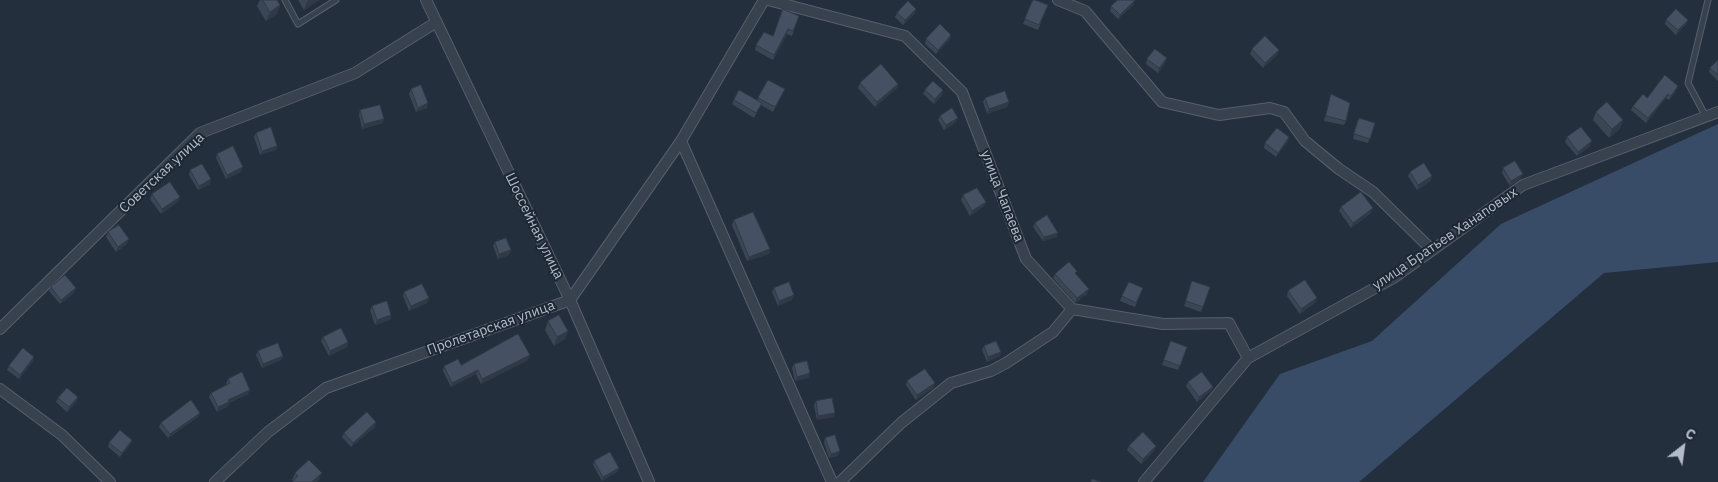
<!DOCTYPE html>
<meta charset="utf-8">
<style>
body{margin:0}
#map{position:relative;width:1718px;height:482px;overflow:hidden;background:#242f3e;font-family:"IBM Plex Sans",sans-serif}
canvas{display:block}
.north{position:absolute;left:1658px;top:422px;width:50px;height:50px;-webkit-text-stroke:4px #1d2633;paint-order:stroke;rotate:30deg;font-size:14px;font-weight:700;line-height:20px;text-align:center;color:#b4bcc9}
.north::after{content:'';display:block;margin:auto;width:18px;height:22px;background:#b4bcc9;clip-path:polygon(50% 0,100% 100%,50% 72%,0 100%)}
</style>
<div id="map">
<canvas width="1718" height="482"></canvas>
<div class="north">С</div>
</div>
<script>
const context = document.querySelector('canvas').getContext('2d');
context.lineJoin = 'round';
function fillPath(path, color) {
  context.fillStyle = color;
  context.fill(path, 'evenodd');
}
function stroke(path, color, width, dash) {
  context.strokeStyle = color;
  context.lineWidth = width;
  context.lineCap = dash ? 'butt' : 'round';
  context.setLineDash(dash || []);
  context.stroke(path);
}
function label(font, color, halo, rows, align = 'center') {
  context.font = font + ' "IBM Plex Sans",sans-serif';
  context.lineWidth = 4;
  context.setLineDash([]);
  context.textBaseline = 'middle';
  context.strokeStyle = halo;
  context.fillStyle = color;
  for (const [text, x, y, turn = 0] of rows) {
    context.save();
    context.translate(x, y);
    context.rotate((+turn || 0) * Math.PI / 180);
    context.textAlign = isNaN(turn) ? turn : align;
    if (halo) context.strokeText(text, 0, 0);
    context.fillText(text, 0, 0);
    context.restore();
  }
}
fillPath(new Path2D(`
 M1718,124V262L1604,273L1359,482H1203L1280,374L1372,341L1501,224Z`), '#394c67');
const lane = new Path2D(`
 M285,0L298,24L336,0
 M1705,115L1688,83L1708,0`);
const street = new Path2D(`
 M426,0L570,300L649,482
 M768,0L905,36L962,92L1026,259L1072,309L1163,324L1229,323L1248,358
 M1058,0L1085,11L1162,102L1219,115L1270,108L1284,112L1305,141L1339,169L1373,192L1432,250
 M681,141L832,482
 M0,329L200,133L355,73L435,23
 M0,389L62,435L110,482
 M215,482L268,432L326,388L570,300L681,141L764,0
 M840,482L901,423L951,383L991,371L1006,363L1053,332L1072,309
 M1144,482L1248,358L1395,277L1523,185L1718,112`);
stroke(lane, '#565f6c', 7);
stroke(street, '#565f6c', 12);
stroke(lane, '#38414e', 5);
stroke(street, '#38414e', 10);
fillPath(new Path2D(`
 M260,0H277L280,5L277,14L266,21L257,6Z
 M298,0H319L304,10Z
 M1033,0L1048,5L1038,30L1023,24Z
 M1135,0L1133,5L1118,19L1110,11L1111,6Z
 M916,9L915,13L903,25L895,17L897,13Z
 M799,16L792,36L787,34L773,60L755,50L756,45L773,36Z
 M1666,20H1688L1686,24L1676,35L1665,24Z
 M926,39H950L936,54L925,44Z
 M1252,49L1279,50L1277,55L1263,68L1250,54Z
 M1147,59L1165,63L1158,73L1146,64Z
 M1718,60V81L1709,72L1710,68Z
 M860,83L898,84L897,88L875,107L858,88Z
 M411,89L427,108L416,112L409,94Z
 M925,90H943L942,95L934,104L923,94Z
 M1676,91L1669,100L1666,98L1646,123L1631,110L1633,106L1647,98Z
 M783,93L773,112L761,105L754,118L732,104L734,100H757L758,98Z
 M1331,94L1346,121L1344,125L1324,121Z
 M985,98L1009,102L1007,107L987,114L983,102Z
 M360,110L383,123L362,129L359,115Z
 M1596,112L1620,129L1609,138L1593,120Z
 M940,116L956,122L944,130L938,120Z
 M1357,123H1375L1368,143L1353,139Z
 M256,133L276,150L260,155L254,137Z
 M1289,137L1288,141L1276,157L1264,148L1265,143Z
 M1567,137L1590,146L1577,156L1565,142Z
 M217,154L241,172L226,179L216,158Z
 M1503,168L1521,178L1510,186L1502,173Z
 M190,170L210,184L198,190L189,175Z
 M1410,172L1431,181L1417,190L1408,176Z
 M152,194L179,201L161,214L150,199Z
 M963,195L986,202L984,206L970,216L961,200Z
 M1341,207L1371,213L1351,228L1339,211Z
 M734,220L770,249L769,254L747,261L732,225Z
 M1035,223L1057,237L1043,241L1033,227Z
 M108,232L127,244L116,252L106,237Z
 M495,242L511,250L509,255L498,259L493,246Z
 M1055,274L1076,275L1087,294L1075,303L1053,278Z
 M1192,281L1210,287L1201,312L1184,306Z
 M51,287L74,293L60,304L49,291Z
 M774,288L792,300L778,306L772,292Z
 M1143,288L1135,307L1120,301L1122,296Z
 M1288,291L1316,302L1300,314L1287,296Z
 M404,292L429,298L427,303L409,311L403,296Z
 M372,306L391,315L390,320L375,325L370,310Z
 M548,321L568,331L565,339L554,346L545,330Z
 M323,337L348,342L347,347L329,356L321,341Z
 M1171,341L1187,347L1178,370L1162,365Z
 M984,346L1000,356L987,362L982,350Z
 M258,351L283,356L281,360L262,368L256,355Z
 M528,360L481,384L476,374L451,387L443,371L444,366Z
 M33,361L19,379L7,370L9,366Z
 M794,364L810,373L808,378L795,381L792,368Z
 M228,379L248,394L229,403L228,406L217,412L209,397L211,393L227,385L226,383Z
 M907,381L935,383L933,388L916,400L906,385Z
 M1188,382L1213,387L1211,391L1197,402L1186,386Z
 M78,397L76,402L67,412L56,402L58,398Z
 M816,401L833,417L817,420L814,406Z
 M200,413L198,417L168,438L159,427L161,423Z
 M375,427L351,447L342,437L344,433Z
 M825,438L838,456L829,458L824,442Z
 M132,440L131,444L120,457L108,447L109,443Z
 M1129,446H1156L1154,451L1141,464L1127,450Z
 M594,461L619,468L617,472L602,481L593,465Z
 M295,473L319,480H292Z`), '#3b4654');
fillPath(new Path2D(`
 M308,0H319L304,10Z
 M1135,0L1133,5L1118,19L1120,15Z
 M280,5L277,14L266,21L270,12Z
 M916,9L915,13L903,25L905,20Z
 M1688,20L1686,24L1676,35L1678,30Z
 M788,29L787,34L773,60L774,55Z
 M951,35L950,39L936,54L938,50Z
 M1279,50L1277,55L1263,68L1265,63Z
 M1167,58L1165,63L1158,73L1159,68Z
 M898,84L897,88L875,107L877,102Z
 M1678,86L1676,91L1669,100L1671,96Z
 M943,90L942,95L934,104L935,99Z
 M1668,94L1666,98L1646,123L1648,118Z
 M1009,102L1007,107L987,114L989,109Z
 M428,103L427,108L416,112L418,108Z
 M958,118L956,122L944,130L946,125Z
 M384,119L383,123L362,129L364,124Z
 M1623,120L1620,129L1609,138L1612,129Z
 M1289,137L1288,141L1276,157L1278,153Z
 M1592,141L1590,146L1577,156L1578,152Z
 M277,146L276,150L260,155L262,151Z
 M243,167L241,172L226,179L227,175Z
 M1523,174L1521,178L1510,186L1511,181Z
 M1432,176L1431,181L1417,190L1418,185Z
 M211,179L210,184L198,190L199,186Z
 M180,197L179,201L161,214L162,209Z
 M986,202L984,206L970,216L972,211Z
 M1373,208L1371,213L1351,228L1353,223Z
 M1058,233L1057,237L1043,241L1044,237Z
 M129,239L127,244L116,252L118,247Z
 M770,249L769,254L747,261L749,257Z
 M511,250L509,255L498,259L499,254Z
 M76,288L74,293L60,304L61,300Z
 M1089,289L1087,294L1075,303L1077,298Z
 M794,295L792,300L778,306L779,301Z
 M429,298L427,303L409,311L411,306Z
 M1317,298L1316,302L1300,314L1301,309Z
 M391,315L390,320L375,325L377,320Z
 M568,331L565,339L554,346L557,337Z
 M348,342L347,347L329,356L330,351Z
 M1001,352L1000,356L987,362L988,357Z
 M530,355L528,360L481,384L482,379Z
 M283,356L281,360L262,368L263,364Z
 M34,357L33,361L19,379L20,375Z
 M478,370L476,374L451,387L452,383Z
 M810,373L808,378L795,381L797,377Z
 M935,383L933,388L916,400L917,395Z
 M1213,387L1211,391L1197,402L1199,397Z
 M250,390L248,394L229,403L228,406L217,412L218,407L228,400Z
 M78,397L76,402L67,412L69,407Z
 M200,413L198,417L168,438L170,434Z
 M835,413L833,417L817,420L818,416Z
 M376,422L375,427L351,447L353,443Z
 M132,440L131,444L120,457L122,453Z
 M1156,446L1154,451L1141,464L1143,459Z
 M840,451L838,456L829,458L831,454Z
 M619,468L617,472L602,481L603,477Z
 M322,473L319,480L317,482H312Z`), '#303945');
const building = new Path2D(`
 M263,0H277L280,5L270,12Z
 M1033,0H1035L1048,5L1039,25L1025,19Z
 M1118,0H1135L1120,15L1111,6Z
 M908,1L916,9L905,20L897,13Z
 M783,9L799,16L793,31L788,29L774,55L756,45L764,32L773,36Z
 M1676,9L1688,20L1678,30L1666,20Z
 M940,24L951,35L938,50L926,39Z
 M1265,36L1279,50L1265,63L1252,49Z
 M1155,49L1167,58L1159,68L1147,59Z
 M1718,60V75L1710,68Z
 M881,64L898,84L877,102L860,83Z
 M1665,75L1678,86L1671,96L1668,94L1648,118L1633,106L1643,94L1647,98Z
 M768,80L785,89L775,107L758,98Z
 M933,81L943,90L935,99L925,90Z
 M421,85L428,103L418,108L411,89Z
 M739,90L762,103L756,113L734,100Z
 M1005,91L1009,102L989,109L985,98Z
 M1331,94L1350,103L1346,121L1326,116Z
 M1607,102L1623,120L1612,129L1596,112Z
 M380,105L384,119L364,124L360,110Z
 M952,108L958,118L946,125L940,116Z
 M1359,118L1375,123L1370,139L1354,134Z
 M271,127L277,146L262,151L256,133Z
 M1581,127L1592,141L1578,152L1567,137Z
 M1277,128L1289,137L1278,153L1265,143Z
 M233,146L243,167L227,175L217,154Z
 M1515,161L1523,174L1511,181L1503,168Z
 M1424,163L1432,176L1418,185L1410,172Z
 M202,164L211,179L199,186L190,170Z
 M170,182L180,197L162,209L152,194Z
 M977,188L986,202L972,211L963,195Z
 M1361,192L1373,208L1353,223L1341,207Z
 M753,212L770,249L749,257L734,220Z
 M1047,215L1058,233L1044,237L1035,223Z
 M119,225L129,239L118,247L108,232Z
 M506,238L511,250L499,254L495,242Z
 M1069,262L1077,271L1075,273L1089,289L1077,298L1055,274Z
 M65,275L76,288L61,300L51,287Z
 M1305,280L1317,298L1301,309L1288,291Z
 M1192,281L1210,287L1203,307L1186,301Z
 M789,282L794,295L779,301L774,288Z
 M1129,282L1143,288L1136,303L1122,296Z
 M422,284L429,298L411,306L404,292Z
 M387,301L391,315L377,320L372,306Z
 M559,315L568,331L557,337L548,321Z
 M341,328L348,342L330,351L323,337Z
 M518,334L530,355L482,379L478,370L452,383L444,366L458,359L461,365Z
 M996,341L1001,352L988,357L984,346Z
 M1171,341L1187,347L1180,366L1164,360Z
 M278,343L283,356L263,364L258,351Z
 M23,348L34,357L20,375L9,366Z
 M807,361L810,373L797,377L794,364Z
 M925,369L935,383L917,395L907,381Z
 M242,372L250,390L228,400L229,402L218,407L211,393L230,383L228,379Z
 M1202,372L1213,387L1199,397L1188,382Z
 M67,388L78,397L69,407L58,398Z
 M832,398L835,413L818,416L816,401Z
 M191,400L200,413L170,434L161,423Z
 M367,412L376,422L353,443L344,433Z
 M120,430L132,440L122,453L109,443Z
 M1143,432L1156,446L1143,459L1129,446Z
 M835,435L840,451L831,454L825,438Z
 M610,452L619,468L603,477L594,461Z
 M309,460L322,473L312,482H292L298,476L295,473Z
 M1092,479L1101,482H1091Z`);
fillPath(building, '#455162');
stroke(building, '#303945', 1);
label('14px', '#b4bcc9', '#1d2633', [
 ["Советская улица",162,173,-43],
 ["улица Чапаева",1002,196,69],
 ["Шоссейная улица",534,226,64],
 ["улица Братьев Ханаповых",1445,239,-34],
 ["Пролетарская улица",491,328,-20]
]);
</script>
